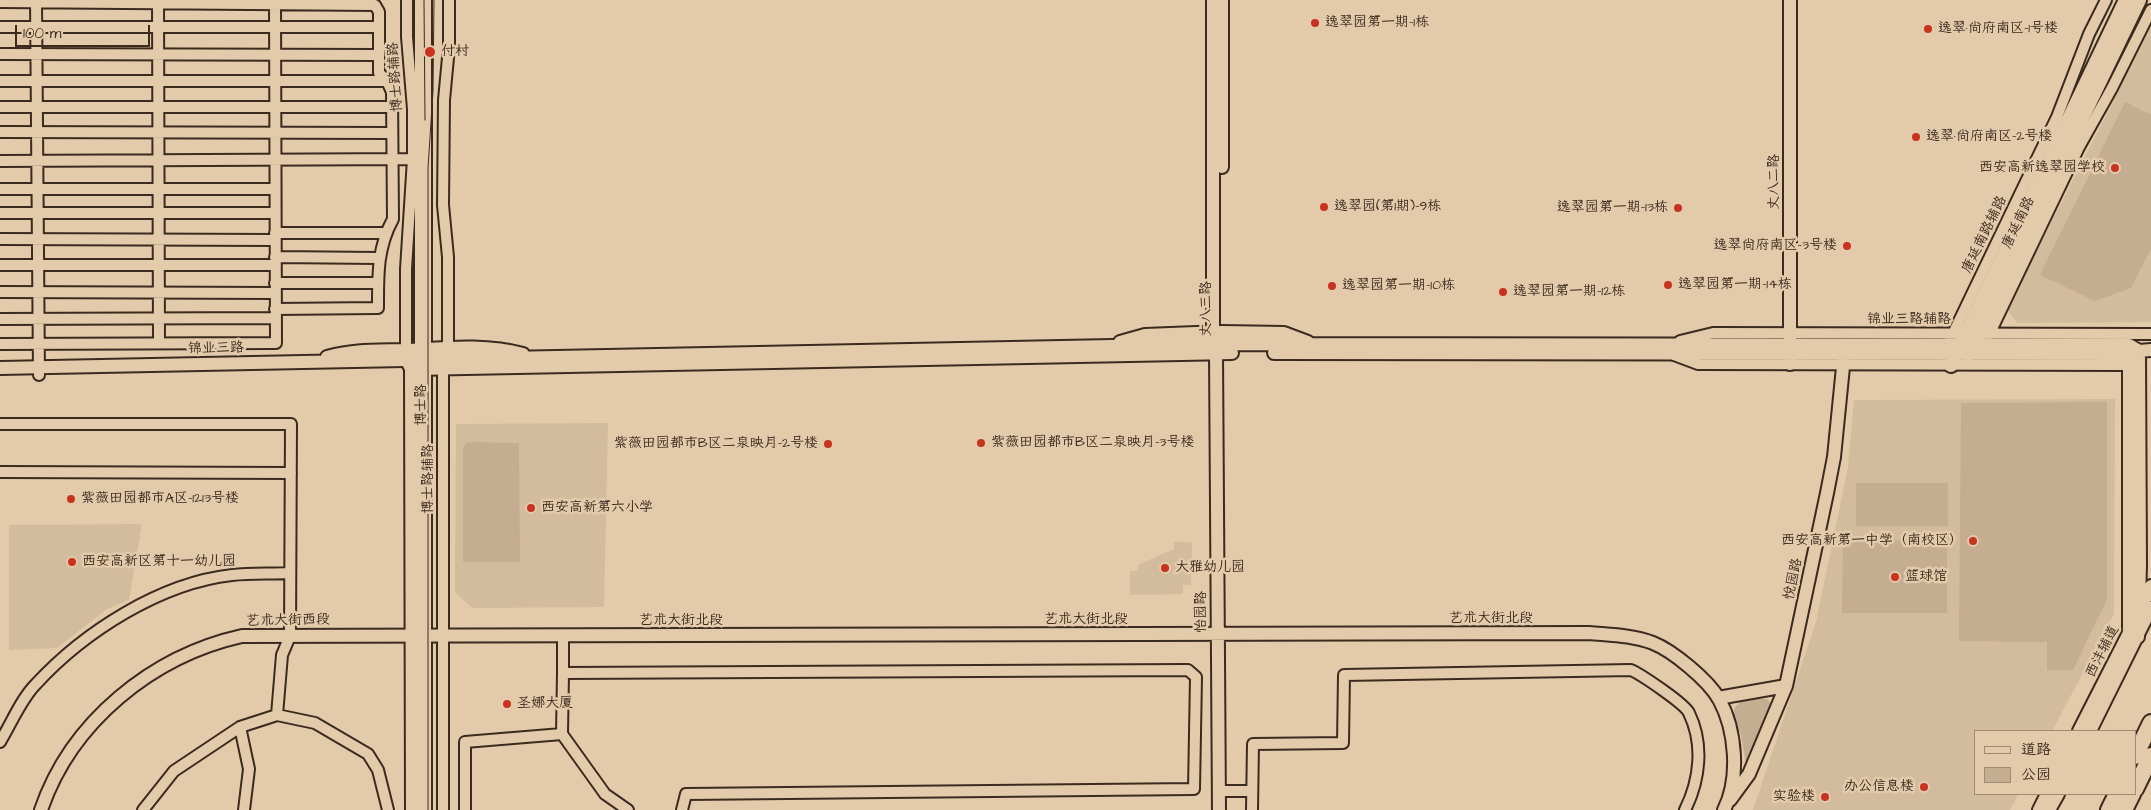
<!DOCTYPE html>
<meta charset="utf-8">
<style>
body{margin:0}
#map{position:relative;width:2151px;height:810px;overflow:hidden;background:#e3caab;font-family:"Architects Daughter","LXGW WenKai TC",sans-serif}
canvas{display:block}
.legend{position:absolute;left:1974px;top:730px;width:162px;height:65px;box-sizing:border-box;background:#e3caab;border:1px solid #a08a73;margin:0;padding:6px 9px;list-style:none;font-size:15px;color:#3b2a1e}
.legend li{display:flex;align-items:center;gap:10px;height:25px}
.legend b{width:25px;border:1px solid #a08a73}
.scale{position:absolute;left:15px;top:25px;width:135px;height:22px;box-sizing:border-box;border:2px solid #3b2a1e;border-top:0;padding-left:6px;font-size:15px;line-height:18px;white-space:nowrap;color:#3b2a1e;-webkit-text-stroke:4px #e3caab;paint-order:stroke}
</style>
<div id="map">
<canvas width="2151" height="810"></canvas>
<ul class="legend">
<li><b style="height:6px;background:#e3caab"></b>道路</li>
<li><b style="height:14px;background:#c5ad91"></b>公园</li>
</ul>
<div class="scale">100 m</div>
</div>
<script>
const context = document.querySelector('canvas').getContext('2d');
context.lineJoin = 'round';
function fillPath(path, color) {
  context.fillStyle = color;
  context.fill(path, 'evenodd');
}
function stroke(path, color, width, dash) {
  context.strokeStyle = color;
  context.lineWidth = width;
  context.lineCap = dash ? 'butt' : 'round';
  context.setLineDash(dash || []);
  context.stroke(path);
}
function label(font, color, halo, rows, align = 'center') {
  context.font = font + ' "Architects Daughter","LXGW WenKai TC",sans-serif';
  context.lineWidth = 5;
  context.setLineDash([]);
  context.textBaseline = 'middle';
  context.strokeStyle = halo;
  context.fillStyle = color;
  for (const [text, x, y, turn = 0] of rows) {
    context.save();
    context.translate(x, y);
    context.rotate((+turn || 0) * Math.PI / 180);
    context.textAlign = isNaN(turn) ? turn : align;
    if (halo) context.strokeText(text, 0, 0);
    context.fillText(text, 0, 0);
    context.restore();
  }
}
fillPath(new Path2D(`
 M2151,27V322L2017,323L2007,309Z
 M2115,399L2114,614L2052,731H1975V794H2018L2010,810H1753L1816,622L1848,467L1854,400Z
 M608,423L604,607L472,608L455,592L456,424Z
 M142,524L129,600L107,609L57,648L9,650V525Z
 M1174,542H1192L1191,585H1183V594L1130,595V571H1138V565L1174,549Z`), '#d3bb9e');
fillPath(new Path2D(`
 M2125,102L2151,115V249L2131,288L2095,301L2040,275Z
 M2107,402V599L2073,670H2047V642L1959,641L1961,403Z
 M467,442L519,443L520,562H463V447Z
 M1856,483H1948V526H1856Z
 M1947,540V613H1842L1843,541Z
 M1750,698L1767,699L1772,704L1746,765L1741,735L1733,714L1735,707L1740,702Z`), '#c5ad91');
const minor = new Path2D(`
 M36,0L39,375
 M158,0L159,343
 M407,0V37L413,109V159L406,269V361L410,369L411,810
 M0,2L375,5L379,12V55L0,54
 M0,27H379
 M0,81H387
 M0,107H392
 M0,132L392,133
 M0,161L413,159
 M0,189H275
 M0,213H275
 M275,233H385
 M0,239L275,240
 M275,257L378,258
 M0,265H275
 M275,283H378
 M0,292L275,293
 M275,309L378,308C378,276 377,248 393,219L392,92L387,81L379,73V55
 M0,319L275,318
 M1987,339L2079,147L2112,88L2151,10
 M1950,340L2057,117L2089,34L2106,0
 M1680,341L1713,333L2151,334
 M0,344L276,343L275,0
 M1674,355L1698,364L2130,365
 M0,424H291L290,636L282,655L277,715
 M0,472L291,473
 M563,636V673L1188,670L1196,677L1194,789L686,794L682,810
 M240,727L249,769L244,810
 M562,734L605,794L628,810
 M0,742C11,724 21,699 36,684C84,632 160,583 232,575C251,573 270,574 289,573
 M1219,791H1252
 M143,810L174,771L240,727L277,715L315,723L368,754L378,770L388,810
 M443,810V369L448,360V257L443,205L444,100L449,47V0
 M465,810V742L562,734L563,673
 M1252,810L1253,744L1343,743L1344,675L1631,670C1642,675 1685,704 1689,713C1704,744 1700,780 1685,810`);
const tertiary = new Path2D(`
 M1213,0V344L1216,353L1219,810
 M1222,167V0
 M1120,342L1145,335L1222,332L1284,333L1308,342
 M2129,346V633
 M1274,353L2129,354
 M327,357C355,349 379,351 408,350C447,348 486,344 523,354
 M1790,364V0
 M0,368L1213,344L2129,345L2139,351L2151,350
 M415,369L1232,353
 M2142,606L2151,586
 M2138,637L2140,565L2139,351
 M1718,698L1786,686
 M2079,731L2132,627
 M2090,731L2151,608
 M1730,800L1749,774L1786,686L1827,493L1834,457L1845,347
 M41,810C71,722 152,656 242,636L1589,633C1610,635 1632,635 1653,643C1673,651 1708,680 1719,699C1736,730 1740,778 1724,810
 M2039,810L2047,794
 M2049,810L2058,794`);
const secondary = new Path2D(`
 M1968,354L2139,0
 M1951,365L2126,0`);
const primary = new Path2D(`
 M423,0V810`);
const trunk = new Path2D(`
 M2135,756L2151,723
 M2135,789L2151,756
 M2109,810L2117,794
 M2124,810L2132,794`);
stroke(minor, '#3b2a1e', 14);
stroke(tertiary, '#3b2a1e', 16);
stroke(secondary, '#3b2a1e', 18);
stroke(primary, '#3b2a1e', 20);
stroke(trunk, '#3b2a1e', 20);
stroke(minor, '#e3caab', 10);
stroke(tertiary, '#e3caab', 12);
stroke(secondary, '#e3caab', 14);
stroke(primary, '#e3caab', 16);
stroke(trunk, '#e3caab', 16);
stroke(new Path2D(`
 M424,0L425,120
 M428,810V168L433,91L434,0`), '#3b2a1e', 1);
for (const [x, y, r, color] of [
 [1315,23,5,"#c8321e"],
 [1928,29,5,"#c8321e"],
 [430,52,6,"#c8321e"],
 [1916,137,5,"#c8321e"],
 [2115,168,5,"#c8321e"],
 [1324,207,5,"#c8321e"],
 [1678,208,5,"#c8321e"],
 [1847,246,5,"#c8321e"],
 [1668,285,5,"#c8321e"],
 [1332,286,5,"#c8321e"],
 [1503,292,5,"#c8321e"],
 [981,443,5,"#c8321e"],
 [828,444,5,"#c8321e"],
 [71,499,5,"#c8321e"],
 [531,508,5,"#c8321e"],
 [1973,541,5,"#c8321e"],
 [72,562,5,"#c8321e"],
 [1165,568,5,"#c8321e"],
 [1895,577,5,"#c8321e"],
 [507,704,5,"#c8321e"],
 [1924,787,5,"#c8321e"],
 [1825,797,5,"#c8321e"]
]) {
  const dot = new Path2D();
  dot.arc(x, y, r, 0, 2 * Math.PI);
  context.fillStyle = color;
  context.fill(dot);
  stroke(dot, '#e3caab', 2);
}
label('14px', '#3b2a1e', '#e3caab', [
 ["逸翠园第一期-1栋",1325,23],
 ["逸翠·尚府南区-1号楼",1938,29],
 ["付村",441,52],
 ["逸翠·尚府南区-2号楼",1926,137],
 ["西安高新逸翠园学校",2105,168,"right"],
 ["逸翠园(第1期)-9栋",1334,207],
 ["逸翠园第一期-13栋",1668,208,"right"],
 ["逸翠尚府南区-3号楼",1837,246,"right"],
 ["逸翠园第一期-14栋",1678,285],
 ["逸翠园第一期-10栋",1342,286],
 ["逸翠园第一期-12栋",1513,292],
 ["紫薇田园都市B区二泉映月-3号楼",991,443],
 ["紫薇田园都市B区二泉映月-2号楼",818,444,"right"],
 ["紫薇田园都市A区-1213号楼",81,499],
 ["西安高新第六小学",541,508],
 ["西安高新第一中学（南校区）",1963,541,"right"],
 ["西安高新区第十一幼儿园",82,562],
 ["大雅幼儿园",1175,568],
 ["篮球馆",1905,577],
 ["圣娜大厦",517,704],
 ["办公信息楼",1914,787,"right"],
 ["实验楼",1815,797,"right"]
], 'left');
label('14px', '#3b2a1e', '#e3caab', [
 ["博士路辅路",396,77,-94],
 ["丈八二路",1775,182,-90],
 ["唐延南路",2019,223,-64],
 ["唐延南路辅路",1985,235,-64],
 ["丈八三路",1207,309,-90],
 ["锦业三路辅路",1909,320],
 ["锦业三路",216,349,-1],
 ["博士路",422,405,-90],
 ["博士路辅路",429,479,-90],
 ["悦园路",1794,579,-78],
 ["怡园路",1202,612,-90],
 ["艺术大街北段",1491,619],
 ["艺术大街北段",1086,620],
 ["艺术大街西段",288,621,-1],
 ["艺术大街北段",681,621],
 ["西沣辅道",2103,652,-63]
]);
</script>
